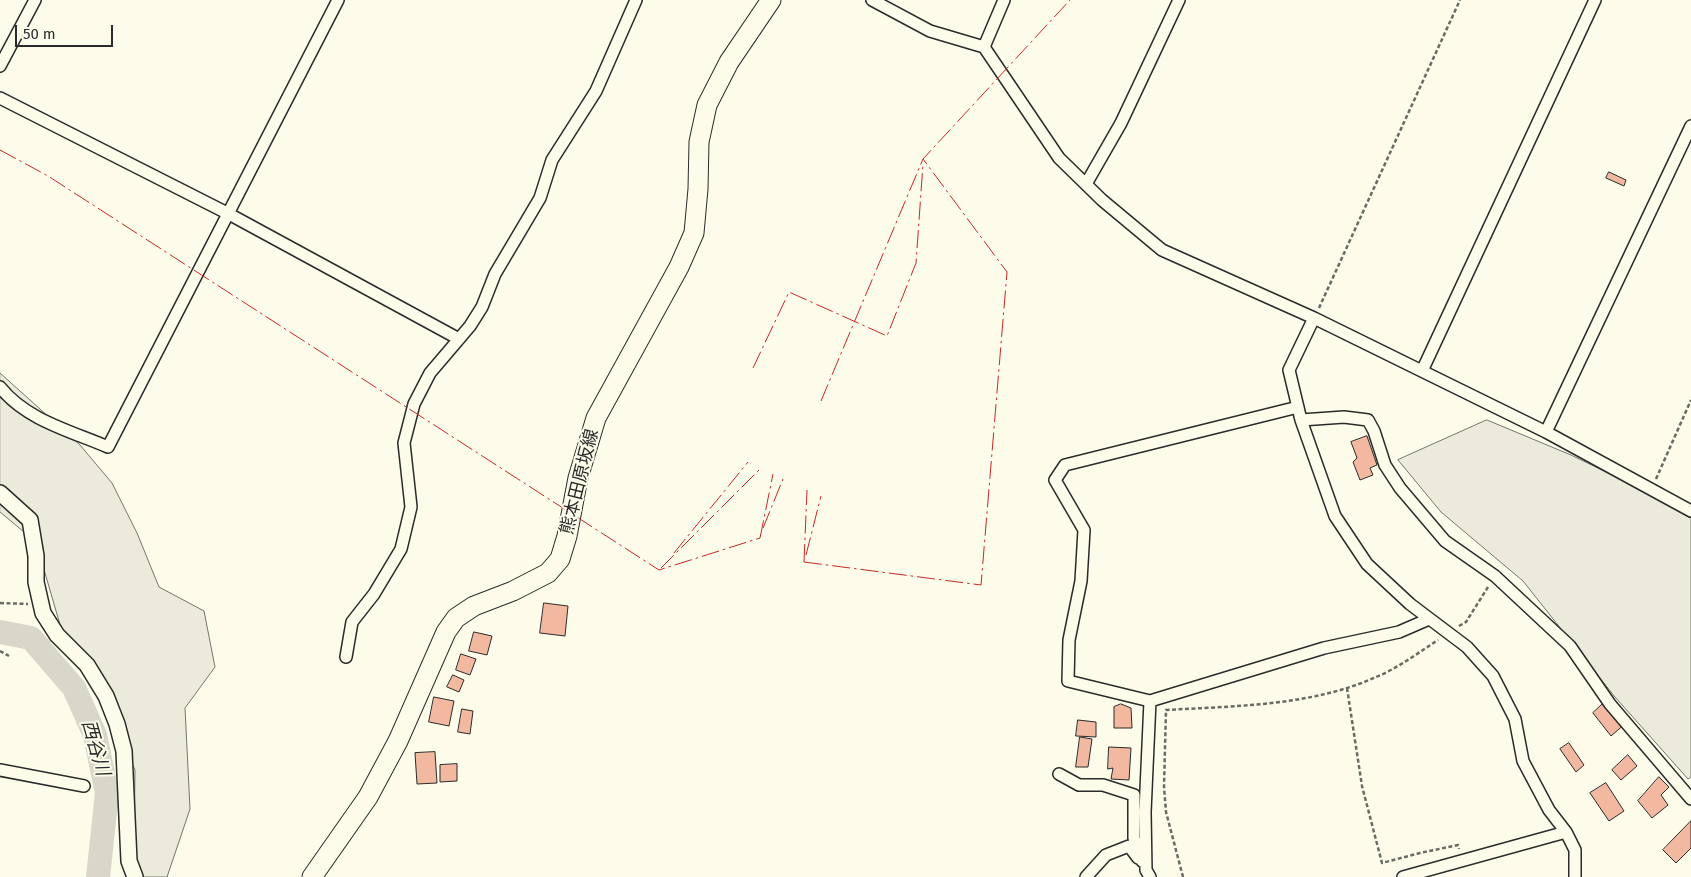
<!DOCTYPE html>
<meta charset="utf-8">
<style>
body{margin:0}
#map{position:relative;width:1691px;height:877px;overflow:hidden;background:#fdfbea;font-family:"Fira Sans",sans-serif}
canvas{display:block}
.scale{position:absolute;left:15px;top:25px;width:98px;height:22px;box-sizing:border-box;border:2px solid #2b2b2b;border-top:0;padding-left:6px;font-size:15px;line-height:18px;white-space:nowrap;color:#2b2b2b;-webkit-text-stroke:4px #fdfbea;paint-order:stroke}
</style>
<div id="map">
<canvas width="1691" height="877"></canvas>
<div class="scale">50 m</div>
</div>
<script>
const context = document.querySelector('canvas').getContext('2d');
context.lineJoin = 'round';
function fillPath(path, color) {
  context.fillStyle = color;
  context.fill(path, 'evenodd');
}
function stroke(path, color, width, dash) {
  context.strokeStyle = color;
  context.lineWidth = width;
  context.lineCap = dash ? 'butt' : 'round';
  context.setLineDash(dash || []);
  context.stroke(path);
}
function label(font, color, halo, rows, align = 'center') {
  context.font = font + ' "Fira Sans","Noto Sans JP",sans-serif';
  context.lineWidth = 4;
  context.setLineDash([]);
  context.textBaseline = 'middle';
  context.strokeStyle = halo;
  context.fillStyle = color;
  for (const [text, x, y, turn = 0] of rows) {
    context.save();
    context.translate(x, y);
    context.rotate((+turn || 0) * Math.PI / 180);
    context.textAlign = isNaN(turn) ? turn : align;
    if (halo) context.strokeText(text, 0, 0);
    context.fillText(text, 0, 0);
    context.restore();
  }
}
const green = new Path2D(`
 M0,373L80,445L112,483L137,533L159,587L204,611L215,667L185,708L190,809L167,877H138L134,844L135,770L87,669L63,635L36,542L0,512Z
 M1487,420L1571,455L1691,513V777L1688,779L1615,697L1523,581L1441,512L1398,460Z`);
fillPath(green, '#ecebdb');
stroke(green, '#74746e', 1);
stroke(new Path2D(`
 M0,632L31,638L74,688L95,735L107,793L98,877`), '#d8d7c9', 24);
const building = new Path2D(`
 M1609,172L1626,180L1624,186L1606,178Z
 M1367,436L1377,465L1370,468L1373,475L1360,480L1353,462L1357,458L1351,442Z
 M544,603L568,606L565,636L540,633Z
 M474,632L492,636L487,655L469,651Z
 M461,654L476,659L470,675L456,670Z
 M453,675L464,680L459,692L447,687Z
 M434,697L454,701L449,726L429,722Z
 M1607,700L1626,723L1611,736L1593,713Z
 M1121,704L1131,708L1132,728H1114V707Z
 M462,709L473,711L470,734L458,732Z
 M1078,720L1096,722V737L1076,736Z
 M1080,737L1092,739L1088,767H1076Z
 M1569,743L1584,765L1576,772L1560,749Z
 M1109,747L1131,748L1129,780L1111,779L1113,768L1108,769Z
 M435,752L437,783L417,784L415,753Z
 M1628,755L1637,766L1621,780L1612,770Z
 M457,764V781L440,782V765Z
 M1659,777L1669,787L1661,795L1668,805L1652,818L1638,801Z
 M1606,783L1624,811L1609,821L1590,793Z
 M1691,821V848L1676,863L1663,850Z`);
fillPath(building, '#f2b8a0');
stroke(building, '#2b2b2b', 1);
const minor = new Path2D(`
 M872,0L930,31L984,47L1059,158L1102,200L1162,250L1314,318L1546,432L1691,126
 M984,47L1004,0
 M0,66L35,0
 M0,98L229,214L459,339
 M1086,184L1121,123L1179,0
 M1314,318L1289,370L1301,420L1344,417L1368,420L1374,431L1385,465L1400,488L1445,541L1495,576L1570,646L1610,704L1691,799
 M1422,371L1595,0
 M0,387C26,420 71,431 108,447L338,0
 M1298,407L1065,465L1055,480L1084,530L1081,581L1069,640L1068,681L1150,701L1324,648L1399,632L1429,619
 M1301,420L1335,516L1367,564L1410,604L1467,647L1493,676L1515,719L1523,761L1549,810L1566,832L1575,850V877
 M1546,432L1691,511
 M346,657L352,622L374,594L401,549L411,507L404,443L414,404L430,373L470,326L482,307L495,274L540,198L552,160L596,91L636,0
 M1150,701L1145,812L1146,870L1150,877
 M0,770L84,786
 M1059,774L1079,785H1103L1134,795V838L1142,861
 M1086,877L1106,855L1129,846L1138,858
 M1403,877L1566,832`);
const tertiary = new Path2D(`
 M0,493L30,520L36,556V582L43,613L57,635L87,665L106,696L117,724L124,751L129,861L135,877`);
const primary = new Path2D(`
 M312,877L368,797L398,741L446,632L456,618L474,606L513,591L548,573L560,559L567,536L578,478L596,418L679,267L694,233L698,189L699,142L707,105L729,62L771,0`);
stroke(minor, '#2b2b2b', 14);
stroke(tertiary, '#2b2b2b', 18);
stroke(primary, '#2b2b2b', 21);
stroke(new Path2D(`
 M1319,308L1460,0
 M1656,479L1691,400
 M0,603L28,604
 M1459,626L1466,622L1488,587
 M0,651L9,656
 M1347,688L1362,786L1382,863L1420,853L1458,845L1459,849
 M1183,877L1166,812L1164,787L1166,710C1235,706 1312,706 1376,677C1398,668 1418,653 1438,640`), '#6a6964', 2.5, [4, 2.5]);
stroke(minor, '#fdfbea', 11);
stroke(tertiary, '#fdfbea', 15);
stroke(primary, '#fdfbea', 19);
stroke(new Path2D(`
 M0,150L48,176L659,570L760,538
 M753,368L789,292L887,336L916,263L923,164
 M821,401L923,159L1070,0
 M763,528L783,479
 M760,538L773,474
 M674,553L748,462
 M806,555L821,496
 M804,562L981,585L1007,272L923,159
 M804,562L807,490
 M661,568L761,468`), '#c62828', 1, [18, 4, 2.5, 4]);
label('18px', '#2b2b2b', '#fdfbea', [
 ["熊本田原坂線",580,482,-76]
]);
label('italic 19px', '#2b2b2b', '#fdfbea', [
 ["西谷川",95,748,74]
]);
</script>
